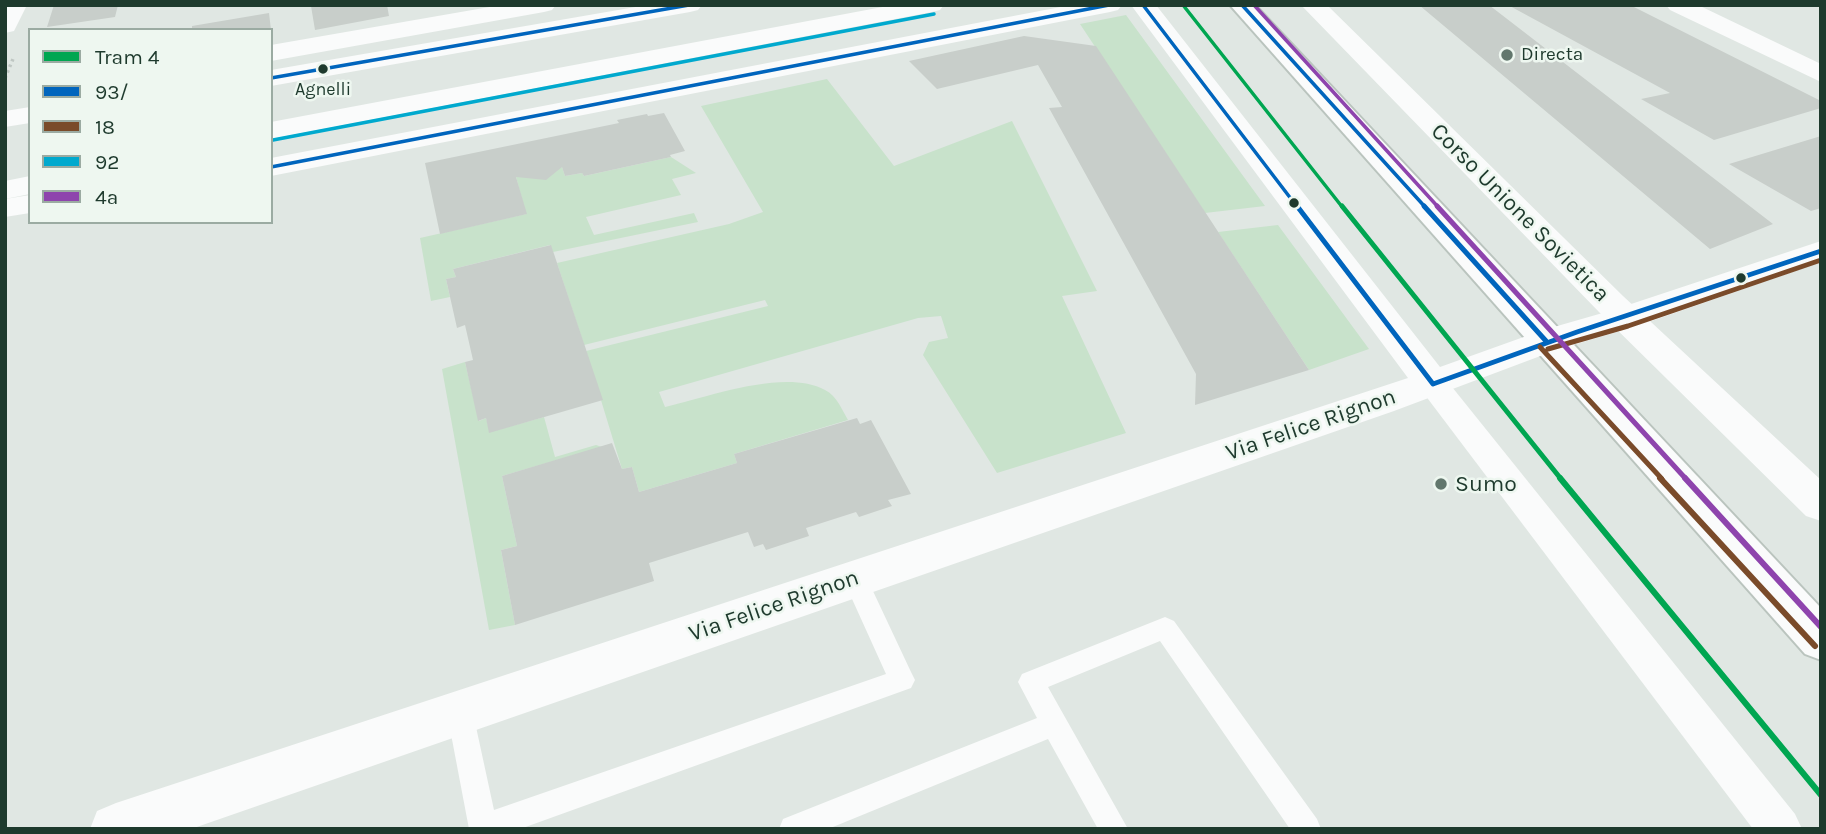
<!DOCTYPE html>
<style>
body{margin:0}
#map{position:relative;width:1826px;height:834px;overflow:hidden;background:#e0e7e3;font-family:Karla,sans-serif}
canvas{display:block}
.frame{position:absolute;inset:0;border:7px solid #1e3a2d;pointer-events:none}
.legend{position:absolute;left:28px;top:28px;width:245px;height:196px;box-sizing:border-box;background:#eef7f0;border:2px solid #9baba2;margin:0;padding:9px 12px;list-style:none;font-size:21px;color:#1e3a2d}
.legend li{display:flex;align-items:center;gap:14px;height:35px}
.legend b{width:35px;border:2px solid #9baba2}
</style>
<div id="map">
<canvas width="1826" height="834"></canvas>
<div class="frame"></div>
<ul class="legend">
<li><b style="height:9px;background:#00a651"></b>Tram 4</li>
<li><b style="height:9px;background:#0065bd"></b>93/</li>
<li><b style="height:9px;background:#7a4b2a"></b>18</li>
<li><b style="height:9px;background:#00a9ce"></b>92</li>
<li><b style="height:9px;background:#8e44ad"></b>4a</li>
</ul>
</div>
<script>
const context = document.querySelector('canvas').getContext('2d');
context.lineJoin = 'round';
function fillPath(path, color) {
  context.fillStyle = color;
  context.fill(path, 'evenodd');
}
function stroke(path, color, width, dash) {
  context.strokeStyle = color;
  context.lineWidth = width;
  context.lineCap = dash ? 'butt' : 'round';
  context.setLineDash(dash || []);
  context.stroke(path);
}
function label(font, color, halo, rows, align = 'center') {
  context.font = font + ' Karla,sans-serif';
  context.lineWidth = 5;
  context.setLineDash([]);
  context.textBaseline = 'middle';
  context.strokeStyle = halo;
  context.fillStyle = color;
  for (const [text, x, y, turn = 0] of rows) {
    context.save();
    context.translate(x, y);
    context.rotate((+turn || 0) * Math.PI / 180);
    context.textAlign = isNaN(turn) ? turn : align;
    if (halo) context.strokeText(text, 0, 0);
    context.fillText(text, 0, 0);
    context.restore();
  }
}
fillPath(new Path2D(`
 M1126,15L1265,206L1205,213L1080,24Z
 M827,79L894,166L1012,121L1097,291L1062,296L1126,433L997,473L923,355L929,342L948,338L941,316L918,318L659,392L665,407C708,397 785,368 825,390C837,396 842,410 848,420L734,454L737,463L639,492L632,467L622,469L586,351L768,306L765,300L584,345L557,263L729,224L763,212L701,106Z
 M671,157L696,173L672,179L681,195L586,217L594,235L694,213L698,222L553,252L550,245L453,269L456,277L446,279L450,297L431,301L420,238L526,214L516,177L562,167L565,176L582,173L584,176Z
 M1278,225L1369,349L1309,370L1218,232Z
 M465,362L479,421L486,418L490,432L544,417L555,457L596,445L602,447L502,476L517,546L501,550L515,625L489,630L442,369Z`), '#c8e2cb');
fillPath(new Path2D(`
 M54,5H118L115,17L47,27Z
 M387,5L389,16L315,30L311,6Z
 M1419,5H1489L1773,224L1710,249Z
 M1508,5H1630L1821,101V108L1714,140L1641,99L1670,93Z
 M269,13L271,30H192V26Z
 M1024,36L1096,46L1309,370L1195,405L1196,374L1049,108L1062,107L1038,65L937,89L909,61Z
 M664,113L685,151L670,155L671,157L584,176L582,173L565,176L562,167L546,180L516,177L527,214L440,234L425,163L619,123L617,120L647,114L648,116Z
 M1821,136V208L1811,211L1729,164Z
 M551,245L603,400L489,433L486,418L478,421L465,362L473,360L465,325L457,328L446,279L456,277L453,269Z
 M857,418L860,424L871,420L911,494L888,500L892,506L859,517L856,512L806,528L809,536L766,550L763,544L754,547L748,532L649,563L654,581L515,625L501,550L517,546L502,476L612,443L622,469L632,467L639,492L737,463L734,454Z`), '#c8ceca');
const secondary = new Path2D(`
 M1230,5H1255L1821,608V660L1805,654Z`);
stroke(secondary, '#bac4be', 4);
stroke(new Path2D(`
 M5,78L13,59`), '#bfc7c3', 3.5, [2.5, 3.5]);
fillPath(new Path2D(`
 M855,569L864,572L911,672L915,680L911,688L520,829H469L447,713L451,704L460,701L469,704L473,713L494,810L886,674L843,579L846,572Z
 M1165,617L1174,621L1317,819L1321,829H1290L1160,641L1048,687L1128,829H1098L1048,739L828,829H779L783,819L1037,718L1018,682L1022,674Z`), '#fafbfb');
fillPath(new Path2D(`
 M1433,374L1444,377L1795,814L1802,829H1753L1422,391L1418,384L1422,377Z`), '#fafbfb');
fillPath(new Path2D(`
 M5,5H27L14,31L5,33Z
 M501,5H556L552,10L544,12L271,61V45Z
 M1071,5H1122L1118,10L1110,12L271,176V158Z
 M1131,5H1156L1440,367L1546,329L1559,333L1564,341L1559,349L1394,411L191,829H90L97,811L116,803L1408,378Z
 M1301,5H1327L1623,296L1821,480V521L1806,516L1599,312Z
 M1666,5H1698L1821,64V82L1670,10Z
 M30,195V213L5,217V199Z`), '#fafbfb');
fillPath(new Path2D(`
 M647,5H702L698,10L690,12L271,86V70Z
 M893,5H944L940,10L932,12L271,139V122Z
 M30,107V123L5,127V111Z
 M30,176V194L5,199V181Z
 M1821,241V262L1637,326L1546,353L1533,349L1528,341L1533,333L1613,310Z`), '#fafbfb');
fillPath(secondary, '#fafbfb');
stroke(new Path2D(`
 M1143,5L1298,208
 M1242,5L1426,208
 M271,78L689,5
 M271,167L1109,5`), '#0065bd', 3.5);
stroke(new Path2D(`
 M1297,206L1433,384L1577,332L1821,251
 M1424,206L1546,341`), '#0065bd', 5);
stroke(new Path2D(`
 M1540,347L1662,479
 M1548,349L1628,326L1821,260`), '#7a4b2a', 5);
stroke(new Path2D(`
 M1660,478L1815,646`), '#7a4b2a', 6);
stroke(new Path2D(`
 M273,140L934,14`), '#00a9ce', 3.5);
stroke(new Path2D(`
 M1254,5L1439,208`), '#8e44ad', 3.5);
stroke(new Path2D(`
 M1437,206L1686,479`), '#8e44ad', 5);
stroke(new Path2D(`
 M1685,478L1821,627`), '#8e44ad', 6);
stroke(new Path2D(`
 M1183,5L1343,208`), '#00a651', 3.5);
stroke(new Path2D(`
 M1342,206L1561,479`), '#00a651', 5);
stroke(new Path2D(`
 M1560,478L1821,795`), '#00a651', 6);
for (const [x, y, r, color] of [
 [1507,55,7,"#62776d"],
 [323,69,6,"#1e3a2d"],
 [1294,203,6,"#1e3a2d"],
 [1741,278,6,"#1e3a2d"],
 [1441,484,7,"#62776d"]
]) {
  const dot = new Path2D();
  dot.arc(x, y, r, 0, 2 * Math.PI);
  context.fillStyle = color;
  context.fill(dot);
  stroke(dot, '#eef7f0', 2.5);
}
label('18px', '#1e3a2d', '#eef7f0', [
 ["Agnelli",323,90]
]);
label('19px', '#1e3a2d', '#eef7f0', [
 ["Directa",1521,55]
], 'left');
label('23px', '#1e3a2d', '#eef7f0', [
 ["Corso Unione Sovietica",1520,213,45],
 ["Via Felice Rignon",1311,425,-19],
 ["Via Felice Rignon",774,606,-19]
]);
label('23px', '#1e3a2d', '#eef7f0', [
 ["Sumo",1455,484]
], 'left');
</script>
